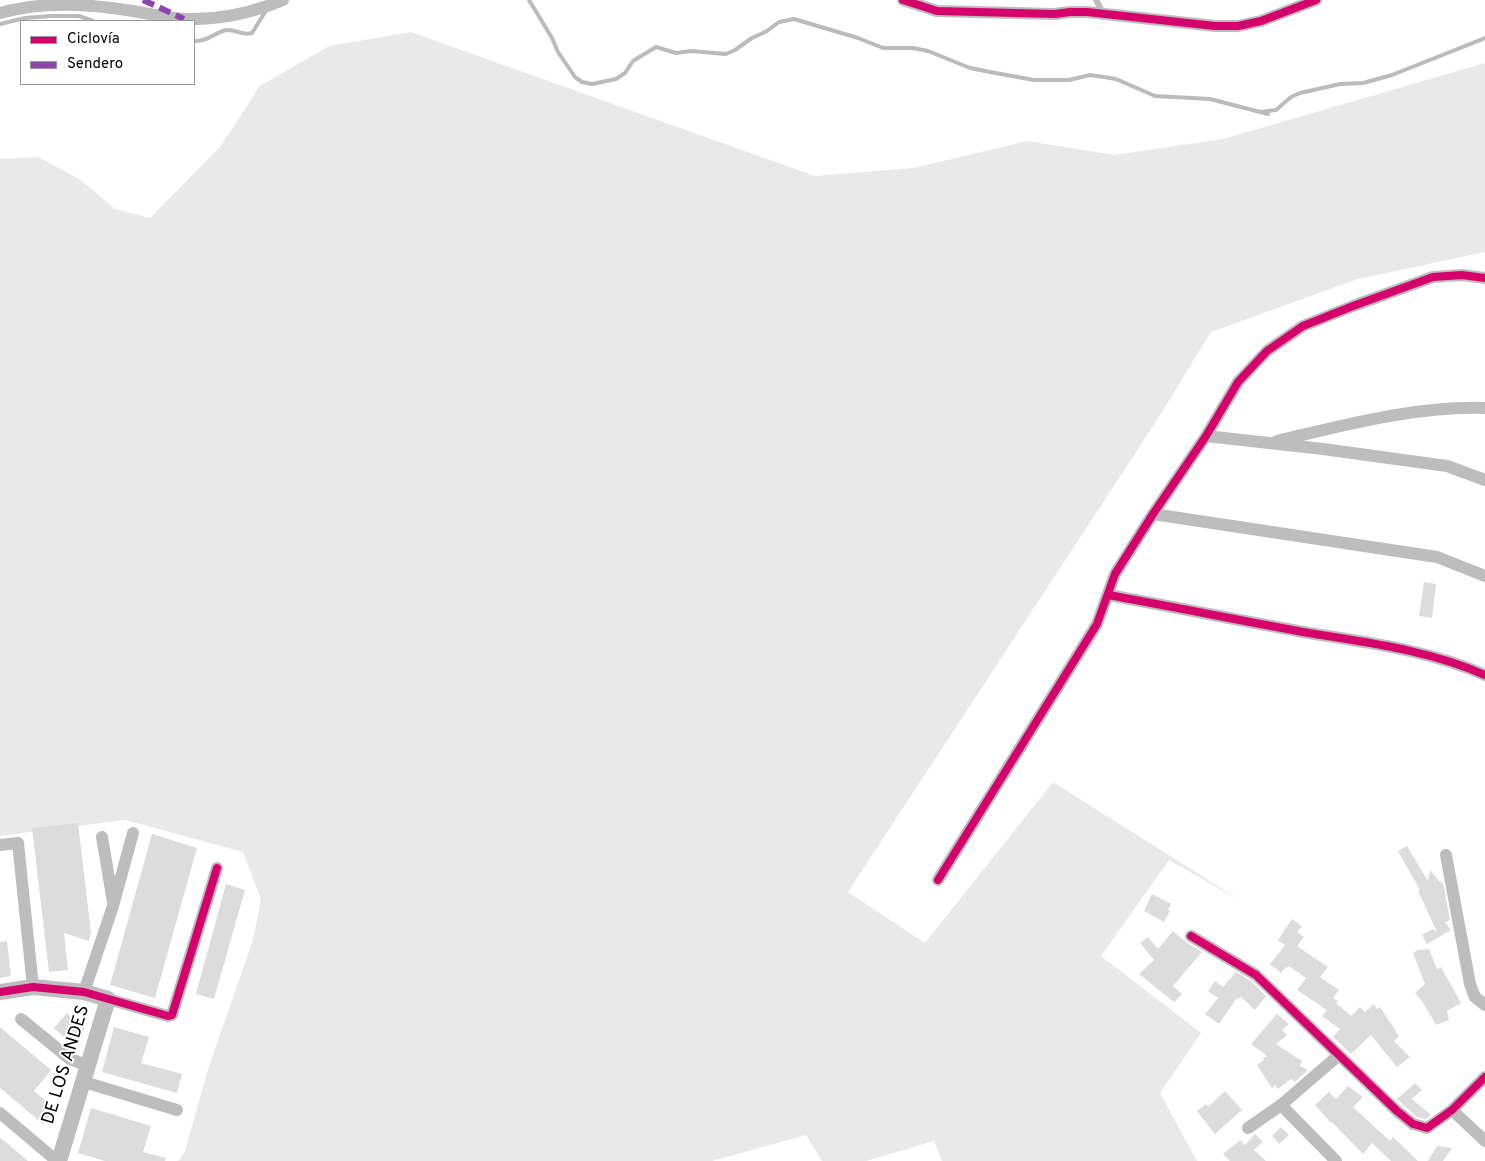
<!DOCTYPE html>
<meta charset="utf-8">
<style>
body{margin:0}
#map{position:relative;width:1485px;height:1161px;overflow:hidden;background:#fff;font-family:Overpass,sans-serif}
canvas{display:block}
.legend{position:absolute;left:20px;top:20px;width:175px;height:65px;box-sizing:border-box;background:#fff;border:1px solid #999;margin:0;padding:6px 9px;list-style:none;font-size:15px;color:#000}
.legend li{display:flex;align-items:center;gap:10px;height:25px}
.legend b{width:25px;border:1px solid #999}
</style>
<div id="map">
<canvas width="1485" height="1161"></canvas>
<ul class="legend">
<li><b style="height:6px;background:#d6006c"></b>Ciclovía</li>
<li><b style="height:6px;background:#8e44ad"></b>Sendero</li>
</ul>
</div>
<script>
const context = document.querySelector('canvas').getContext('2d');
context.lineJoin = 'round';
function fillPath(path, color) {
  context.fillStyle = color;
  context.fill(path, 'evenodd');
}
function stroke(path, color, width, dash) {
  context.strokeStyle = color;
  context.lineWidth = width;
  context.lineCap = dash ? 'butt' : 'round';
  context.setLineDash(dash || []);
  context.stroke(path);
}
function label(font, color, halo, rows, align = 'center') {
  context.font = font + ' Overpass,sans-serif';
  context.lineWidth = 4;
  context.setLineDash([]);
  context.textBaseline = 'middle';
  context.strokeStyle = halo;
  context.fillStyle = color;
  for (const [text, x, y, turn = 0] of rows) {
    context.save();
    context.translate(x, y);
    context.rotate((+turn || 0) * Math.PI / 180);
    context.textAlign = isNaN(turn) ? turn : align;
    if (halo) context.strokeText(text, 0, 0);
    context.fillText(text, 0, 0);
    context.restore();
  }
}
fillPath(new Path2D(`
 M411,32L815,176L913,168L1028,141L1114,155L1223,139L1485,63V252L1358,279L1211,332L1157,420L848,892L925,943L1053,782L1243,902L1169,860L1101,956L1201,1033L1160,1093L1197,1161H942L934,1141L866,1161H822L806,1135L712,1161H178L185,1151L208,1069L253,940L261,899L243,852L125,820L0,836V159L38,157L79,179L115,209L150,218L220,147L260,86L329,46Z`), '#e9e9e9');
stroke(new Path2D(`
 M529,0L552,38L558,52L575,77L582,82L592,84L616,79L625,73L633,61L656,47L676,53L691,51L726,54L735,50L752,38L767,31L779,22L794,19L858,38L883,48H913L928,51L970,68L990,72L1034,80H1069L1090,75L1104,77L1116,79L1155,96L1210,99L1268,114L1260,112L1276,110L1291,97L1300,93L1340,84L1363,83L1392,75L1485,38
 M0,24L25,18L50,16H79L93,21
 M194,41C209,42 217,30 228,30C237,30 243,36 252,33L267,9`), '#bbb', 4);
fillPath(new Path2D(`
 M1424,582L1436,584L1432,618L1419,616Z
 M78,823L91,932L89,941L64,933L68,970L49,972L32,828Z
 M152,834L197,848L155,998L110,985Z
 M1407,846L1428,881L1430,870L1440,882H1442L1444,887L1450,920L1445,922L1451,930L1427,944L1422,935L1433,929L1437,932L1418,891L1420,890L1398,851Z
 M226,884L245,890L214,999L196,994Z
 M1152,894L1171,904L1168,910L1170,911L1164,922L1144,911Z
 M1292,919L1302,926L1297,932L1304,937L1297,946L1328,967L1320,977L1339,990L1333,998L1338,1001L1336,1003L1351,1016L1360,1007L1365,1012L1374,1004L1377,1009L1380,1007L1399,1036L1394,1041L1410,1057L1397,1067L1371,1035L1351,1054L1333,1037L1340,1029L1322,1016L1327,1010L1297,990L1306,978L1289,966L1287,968L1286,967L1281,973L1270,964L1285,945L1278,940Z
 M1173,931L1187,943L1202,952L1173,986L1182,994L1174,1002L1139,974L1154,960L1140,943L1148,937L1158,949Z
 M7,941L11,976L0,978V942Z
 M1429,949L1437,969L1441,967L1461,1003L1447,1011L1449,1020L1436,1025L1422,1001L1415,993L1425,984L1413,953L1418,950Z
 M1236,972L1251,981L1266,996L1255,1010L1241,997L1238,999L1237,998L1219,1024L1205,1014L1218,998L1208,991L1215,981L1223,987Z
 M67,1013L85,1029L72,1044L54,1028Z
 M1277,1014L1289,1024L1282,1030L1287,1035L1276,1044L1302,1061L1300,1066L1308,1070L1295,1082L1291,1079L1278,1089L1275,1085L1272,1088L1257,1065L1264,1060L1263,1058L1267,1056L1251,1044Z
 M0,1027L51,1070L34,1091L56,1109L43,1124L0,1088Z
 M114,1027L149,1037L141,1063L182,1074L177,1093L102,1072Z
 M1415,1083L1422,1090L1412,1099L1431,1115L1425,1119L1417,1117L1397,1099Z
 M1348,1086L1363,1097L1353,1107L1390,1141L1393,1137L1418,1161H1391L1372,1143L1363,1154L1332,1122L1331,1123L1315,1105L1329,1092L1336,1099Z
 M1225,1091L1242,1110L1215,1134L1197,1111L1206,1104L1208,1107Z
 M91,1108L151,1126L143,1152L166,1158L165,1161H105L78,1153Z
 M1281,1127L1289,1135L1279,1144L1272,1136Z
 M1255,1134L1263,1142L1254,1150L1266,1161H1230L1223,1154L1240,1140L1245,1145Z
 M0,1138L8,1144L28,1161H0Z
 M1437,1146L1452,1148L1443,1161H1428Z`), '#dcdcdc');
stroke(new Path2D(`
 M1096,0L1104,14`), '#bdbdbd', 6);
stroke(new Path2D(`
 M903,0L937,11L1055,14L1070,12H1087L1215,26H1238L1261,21L1316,0
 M0,13C44,1 89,4 133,11C151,14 168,18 186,19C220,20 252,13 283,0
 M1206,436L1323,449L1447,466L1485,480
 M1277,441C1345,425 1414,406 1485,408
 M1153,514L1437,557L1485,576
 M1108,595C1175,607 1242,621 1309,633C1369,643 1429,650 1485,675
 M102,837L113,902
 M0,845L18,843L33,987
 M1446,855L1470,984L1475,997L1485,1005
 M938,880L1097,624L1115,574L1153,514L1206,436L1238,382L1267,351L1303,326L1353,306L1433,277L1462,275L1485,278
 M1191,936L1256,975L1397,1111L1413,1124L1427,1128L1452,1110L1485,1077
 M84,992L113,906L133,833
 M108,999L168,1016L172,1015L217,868
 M21,1019L70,1059L89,1066
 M84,1082L177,1110
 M1281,1105L1336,1161
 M1452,1110L1485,1141
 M0,1113L57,1161
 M1248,1128L1281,1105L1339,1055`), '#bdbdbd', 12);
stroke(new Path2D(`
 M0,992L33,987L84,992L108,999L59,1161`), '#bdbdbd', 16);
stroke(new Path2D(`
 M143,0L184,19`), '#8e44ad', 6, [12, 6]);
stroke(new Path2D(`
 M903,0L937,11L1055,14L1070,12H1087L1215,26H1238L1261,21L1316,0
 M1108,595C1175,607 1242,621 1309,633C1369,643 1429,650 1485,675
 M938,880L1097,624L1115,574L1153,514L1206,436L1238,382L1267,351L1303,326L1353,306L1433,277L1462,275L1485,278
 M1191,936L1256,975L1397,1111L1413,1124L1427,1128L1452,1110L1485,1077
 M0,992L33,987L84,992L168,1016L172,1015L217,868`), '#d6006c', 8);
label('18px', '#000', '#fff', [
 ["DE LOS ANDES",67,1065,-73]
]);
</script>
